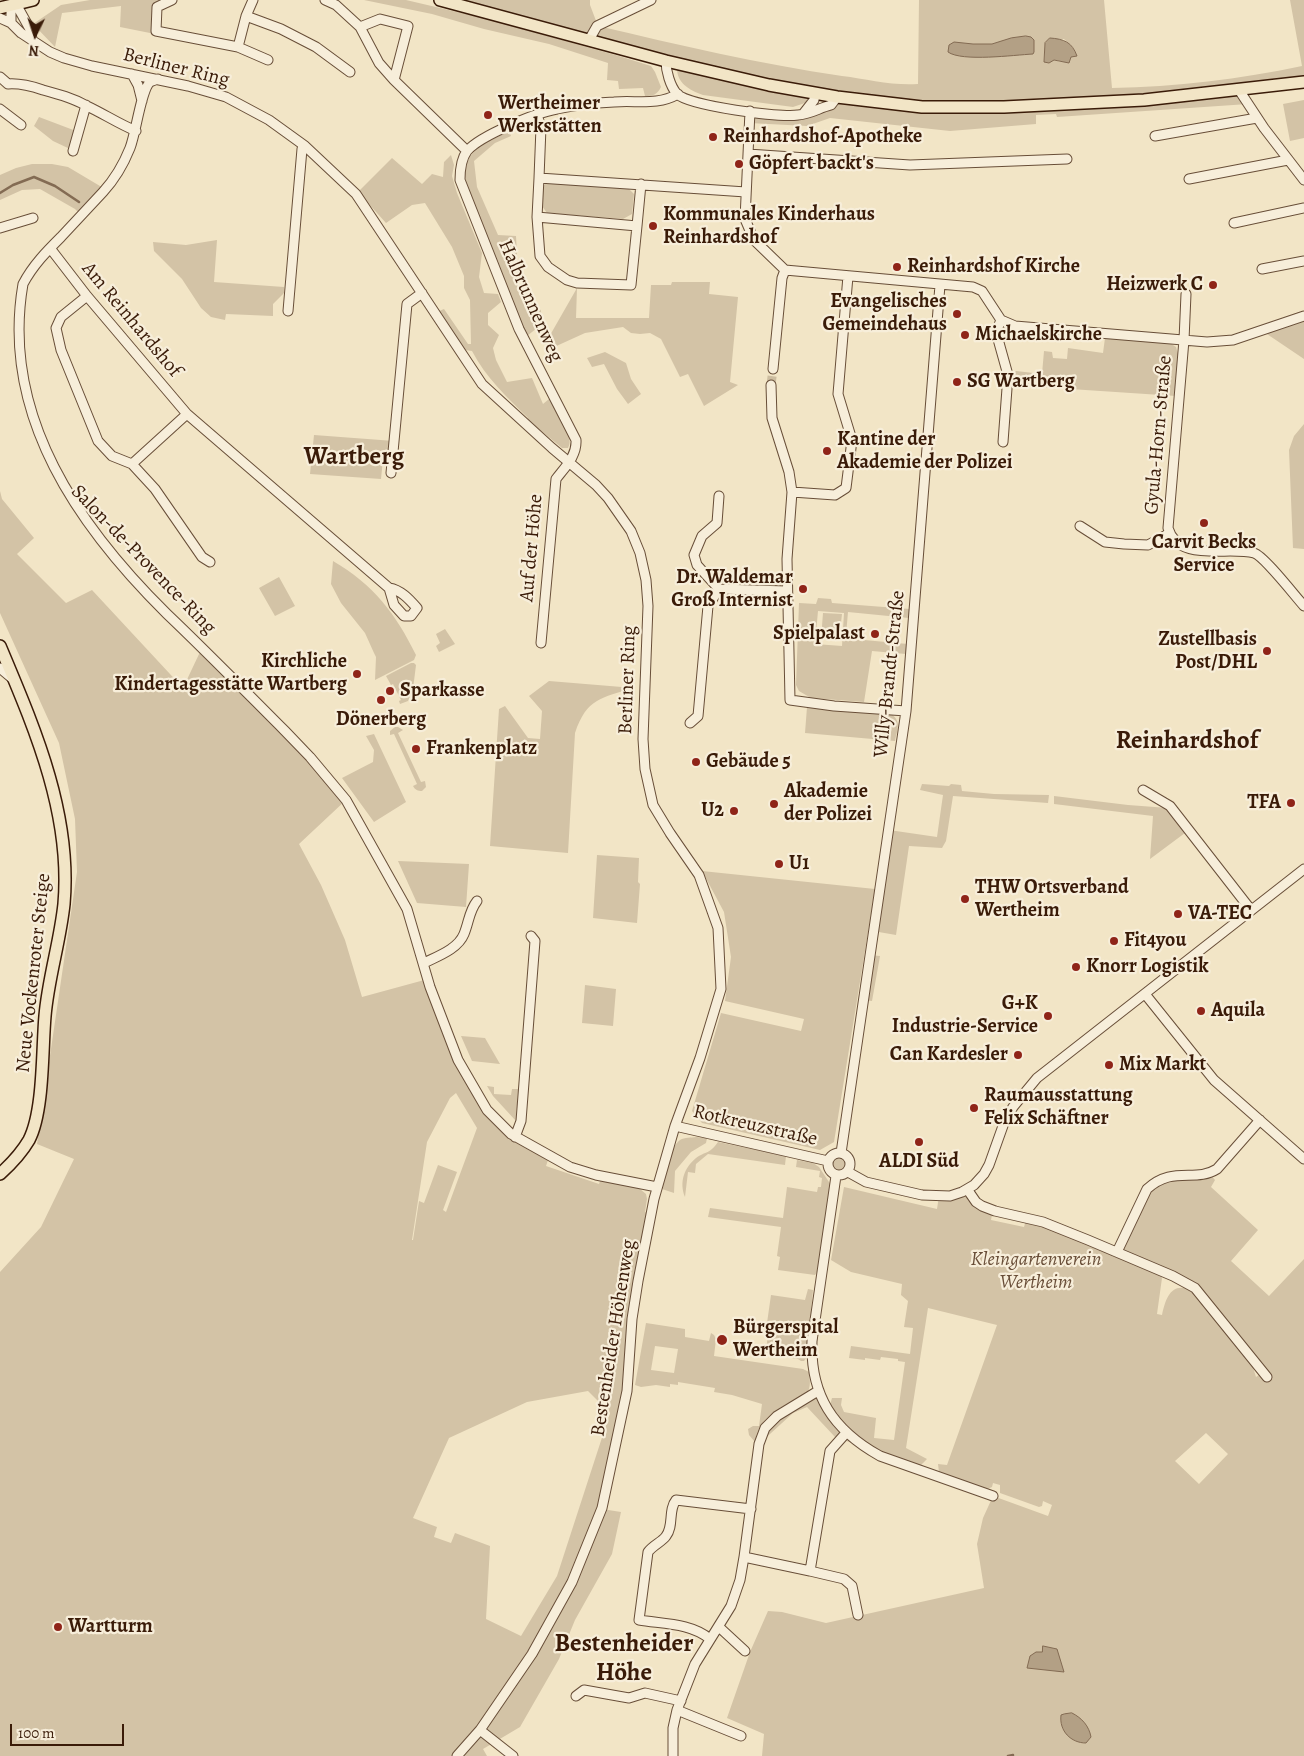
<!DOCTYPE html>
<meta charset="utf-8">
<style>
body{margin:0}
#map{position:relative;width:1304px;height:1756px;overflow:hidden;background:#f2e5c6;font-family:Alegreya,serif}
canvas{display:block}
.north{position:absolute;left:10px;top:10px;width:50px;height:50px;-webkit-text-stroke:4px #f7eeda;paint-order:stroke;rotate:184deg;font-size:14px;font-weight:700;line-height:20px;text-align:center;color:#3a1b08}
.north::after{content:'';display:block;margin:auto;width:18px;height:22px;background:#3a1b08;clip-path:polygon(50% 0,100% 100%,50% 72%,0 100%)}
.scale{position:absolute;left:10px;top:1724px;width:114px;height:22px;box-sizing:border-box;border:2px solid #3a1b08;border-top:0;padding-left:6px;font-size:15px;line-height:18px;white-space:nowrap;color:#3a1b08;-webkit-text-stroke:4px #f7eeda;paint-order:stroke}
</style>
<div id="map">
<canvas width="1304" height="1756"></canvas>
<div class="north">N</div>
<div class="scale">100 m</div>
</div>
<script>
const context = document.querySelector('canvas').getContext('2d');
context.lineJoin = 'round';
function fillPath(path, color) {
  context.fillStyle = color;
  context.fill(path, 'evenodd');
}
function stroke(path, color, width, dash) {
  context.strokeStyle = color;
  context.lineWidth = width;
  context.lineCap = dash ? 'butt' : 'round';
  context.setLineDash(dash || []);
  context.stroke(path);
}
function label(font, color, halo, rows, align = 'center') {
  context.font = font + ' Alegreya,serif';
  context.lineWidth = 4.5;
  context.setLineDash([]);
  context.textBaseline = 'middle';
  context.strokeStyle = halo;
  context.fillStyle = color;
  for (const [text, x, y, turn = 0] of rows) {
    context.save();
    context.translate(x, y);
    context.rotate((+turn || 0) * Math.PI / 180);
    context.textAlign = isNaN(turn) ? turn : align;
    if (halo) context.strokeText(text, 0, 0);
    context.fillText(text, 0, 0);
    context.restore();
  }
}
fillPath(new Path2D(`
 M90,0H172L157,7L155,34L120,27L121,6L62,13L55,47L33,24L61,5Z
 M364,0H406L487,19L619,56L651,66L655,72L661,87C657,95 653,96 645,96L643,88L619,89L618,81L607,80L608,63L549,44L484,29L432,14Z
 M440,0H590V5L598,26C679,45 760,64 842,76C867,79 893,86 918,84L919,0H1104L1112,88C1176,87 1240,79 1302,66L1290,0H1304V82L1240,90L1248,104L1057,117L1056,114L1036,115V124L950,131L830,118L807,126L749,123L750,111L812,113L836,97ZM1064,39L1074,49L1071,57L1061,62L1054,60L1044,62L1045,43Z
 M677,66L807,97V101L805,103L793,107L703,95C689,90 676,83 677,66Z
 M1304,100V138L1290,141L1283,104Z
 M39,117L76,131L70,149L53,141L34,126Z
 M509,131L511,136L495,143L474,161L477,187L498,235L516,236L517,254L509,260L518,286L528,288L541,311L537,328L527,336C512,298 496,260 481,222C475,207 464,187 465,170C467,149 493,139 509,131Z
 M451,155L454,165L452,176L457,193L482,253L479,277L484,293L498,294L501,302L488,313V325L499,335L493,348L496,360L507,382L532,378L543,404L549,399C556,410 576,436 568,448H562L528,420V418C507,397 486,378 472,351L465,350L439,311L444,309L468,344H471L470,300L464,288V276L452,247L425,203L412,205L386,223L358,192L392,158L422,184L432,174L443,177L444,162Z
 M32,164H52L68,167L105,189L81,215L75,209L40,189L22,190L0,200V175L16,168Z
 M549,181L626,186L634,194L632,214L623,219L547,213L542,206L543,186Z
 M217,240L214,282L284,287V293L273,304V316L226,314L225,320L211,317L201,308L182,279L154,251L153,242L186,245Z
 M672,282H710L709,294L738,297L730,382L738,385L704,406L688,374L680,377L661,339L650,333L640,334L631,333L623,327L585,333L552,348L545,344L577,288L576,318H649L651,285H671Z
 M1304,316V359L1261,330Z
 M1105,338L1170,343L1176,347L1178,354L1176,396L1025,386L1016,383L1011,374L1016,371L1042,374L1044,351L1052,352L1053,358L1067,359L1068,348L1103,353Z
 M605,352L626,363L631,379L641,394L628,404L617,389L604,364L592,367L587,358Z
 M1304,424V549L1293,548L1289,450L1294,436Z
 M314,435L394,441V450L383,459L381,479L310,474Z
 M0,491L2,499L34,538L17,554L66,603L92,590L183,688L200,652L268,718L346,800L299,844L321,885L345,940L362,997L428,979L458,1060L487,1110L514,1140L548,1160L546,1166L599,1184L601,1178L640,1189L646,1194L647,1199L645,1212L651,1215L638,1281L627,1391L602,1509L621,1512L612,1554L575,1620L559,1659L520,1727L483,1749L487,1756H0V1272L41,1227L74,1159L37,1144L77,872L75,819L59,743L0,613ZM456,1093L477,1128L446,1212L443,1210L457,1172L438,1165L424,1203L419,1201L413,1240H412L427,1142L450,1098ZM588,1391L610,1413L557,1576L521,1636L486,1619L490,1546L455,1533L451,1543L434,1537L437,1527L413,1518L449,1438L527,1402Z
 M333,561C373,584 396,614 416,655L414,660L375,680L376,657L374,653L365,633L341,603L331,584Z
 M279,577L295,606L275,616L259,588Z
 M818,598L831,599L832,603L910,609L909,618L848,612L846,635L853,636V639L908,644L906,654L872,651L864,702L811,698L799,691L796,685L799,603L816,604ZM818,611L844,613L842,646L815,644Z
 M823,613L842,614L839,640L821,639Z
 M445,629L455,644L439,652L436,646L440,643L436,634Z
 M411,663H414L416,665L413,689L408,701L400,704L399,701L401,700L393,684L391,685L386,676Z
 M549,681L634,688C601,698 587,698 575,733L568,853L490,846L499,709L505,706L528,738L540,739L542,711L529,696Z
 M807,707L891,714C902,721 897,730 895,741L805,733Z
 M395,727H398L403,730L398,733L421,782L425,781L426,787L422,791C418,791 415,790 413,786L417,784L394,734L390,735V731Z
 M374,734L406,802L374,822L342,778L373,762L374,750L366,736Z
 M922,784L949,786L951,784L961,785L962,791L994,794L1049,795L1048,803L953,796L946,841L942,848L909,846L896,935L873,931L889,830L937,837L943,795L920,790Z
 M1054,796L1128,805L1168,808L1189,830L1150,859L1153,816L1054,804Z
 M597,855L639,858L638,882L640,884L637,923L593,918Z
 M398,861L469,864L466,907L417,903Z
 M702,871L875,889L834,1142L820,1150L702,1123L692,1111L721,1013L801,1031L804,1019L725,1001L731,957L724,912Z
 M870,955L880,956L872,1001L863,1000Z
 M585,985L616,989L613,1026L582,1023Z
 M461,1036L485,1038L500,1064L472,1061Z
 M487,1086L494,1087V1094L511,1095L512,1089H518L516,1121L493,1096Z
 M696,1137L707,1138L706,1143L691,1152L675,1171L674,1193L662,1189C665,1177 670,1147 680,1140C685,1137 691,1138 696,1137Z
 M718,1142L786,1156L785,1165L708,1154L696,1164L695,1173L688,1172L685,1197C679,1182 684,1168 696,1158C706,1151 710,1154 718,1142Z
 M832 1165a7 7 0 1 1 14 0a7 7 0 1 1-14 0Z
 M797,1160L813,1163L819,1167L831,1185L817,1272L815,1275L778,1270L780,1257L777,1256L781,1227L708,1217L710,1208L783,1218L787,1187L817,1192L818,1187H821L822,1178L819,1177L820,1171L796,1167Z
 M1210,1174L1215,1180L1211,1187L1258,1230L1231,1261L1269,1296L1304,1259V1756H762L764,1734L727,1718L750,1652L768,1611L782,1612L826,1623L984,1588L977,1544L983,1518L993,1496L1048,1516L1052,1505L1043,1501L1042,1506L1039,1507L1000,1493V1485L993,1483L992,1487L988,1489L939,1472L938,1464L947,1465L997,1325L928,1308L906,1448L927,1459L921,1465C898,1462 867,1445 850,1430C842,1423 837,1413 830,1405L832,1398H842L841,1405L844,1412L876,1418L874,1438L894,1440L905,1362L898,1361V1359L881,1357L880,1360L865,1358V1360L849,1358L851,1346L910,1354L913,1328L904,1327L908,1301L901,1295L902,1284L851,1272L831,1260L844,1187L937,1209L939,1196L962,1192L993,1210L991,1220L1024,1227L1026,1220L1050,1229L1160,1274L1162,1278L1157,1314L1162,1315C1166,1296 1173,1279 1196,1293L1252,1364L1256,1377L1263,1372L1195,1288L1120,1253L1155,1182ZM1206,1433L1228,1454L1199,1484L1175,1461Z
 M808,1289L813,1290L807,1357L804,1361H801L798,1359L766,1354L768,1331L766,1330L771,1295L805,1300Z
 M646,1323L685,1329V1337L709,1341L711,1333L714,1335L716,1339L714,1356L803,1369L809,1372C810,1381 811,1386 807,1394C791,1401 770,1411 760,1426C757,1431 756,1437 755,1442L749,1435L748,1429L753,1426H759L762,1404L732,1395L714,1392L715,1388L678,1382V1385L670,1384V1387L656,1385L641,1387L635,1385ZM655,1346L678,1349L674,1373L651,1370Z
 M818,1391L829,1413L866,1448L835,1437L807,1407L793,1413L759,1444L765,1428Z`), '#d3c3a6');
const water = new Path2D(`
 M1026,36L1031,37L1034,40V52L1033,54C1014,55 962,62 948,52L949,45L954,42L973,44H992L1011,38Z
 M1050,38C1064,39 1072,42 1077,56L1071,57L1069,63L1054,60L1049,63L1044,62L1045,43Z
 M1043,1646L1057,1649L1064,1672L1027,1668L1030,1656L1036,1652H1042Z
 M1072,1713C1082,1718 1089,1726 1091,1737L1086,1743C1071,1743 1059,1731 1061,1715L1064,1714Z`);
fillPath(water, '#b3a085');
stroke(water, '#836b53', 1);
stroke(new Path2D(`
 M0,193L13,185L34,177L55,186L79,202
 M1008,1756L1013,1755`), '#836b53', 2.5);
stroke(new Path2D(`
 M771,385L773,369`), '#cdbda0', 9, [9, 4.5]);
const minor = new Path2D(`
 M172,0L157,7L156,31L238,47L246,16L253,0
 M325,0L336,5L360,27L379,63L394,80L467,151
 M246,16L281,29L316,47L350,72
 M0,18L11,23L21,33L50,52L64,58L92,66L188,86L226,97L269,120L305,146L356,194L482,384L552,448L596,485L608,498L631,531L640,553L646,580L648,606L643,739L645,769L653,805L670,833L699,875L718,928L721,989L700,1058L675,1126L654,1199L638,1281L632,1319L627,1391L602,1508L572,1582L532,1654L480,1730L457,1756
 M11,23V11L16,4L31,31L32,40
 M360,27L380,19L408,26L394,80
 M589,40L597,26L651,0
 M238,47L268,60
 M666,61C666,71 670,86 677,94C690,106 780,118 798,115C811,114 819,108 831,105L837,97
 M132,74L138,85L142,101
 M0,77L8,84C20,83 31,86 43,90C58,94 73,98 87,106C104,114 119,124 136,131
 M158,79C155,80 152,81 150,82C141,90 136,133 130,148C124,163 114,180 103,192C89,207 75,222 61,237C47,251 33,265 23,284C0,417 81,529 167,614C207,652 246,692 285,731L310,757L346,800L407,909L430,987L458,1060L487,1110L511,1134L570,1167L596,1175L657,1187
 M1239,90L1264,128L1304,180
 M0,109L21,125
 M750,111L745,219L754,240L785,270L973,287L982,291L1001,320L1015,326L1207,342L1233,340L1304,316
 M803,114L814,100L815,94
 M537,115L541,127L539,178L746,192
 M1155,136L1257,118
 M73,151L86,105
 M748,154L910,165L1067,159
 M539,178L537,217L637,226L641,184
 M1189,179L1288,160
 M537,217L540,256L548,267L567,280L577,283L631,285L637,226
 M1234,223L1304,208
 M0,228L33,218
 M50,248L87,296L187,414L132,464
 M1262,269L1304,261
 M1186,294L1184,340L1168,528C1178,563 1228,546 1254,553C1264,556 1295,596 1304,606
 M87,296L61,317L56,328L61,350L98,441L112,456L132,464L155,489L202,557L210,562
 M288,311L302,149L305,146
 M1001,320L996,332L1008,375L1003,442
 M773,369L782,278L785,270
 M771,385L772,418L789,472L792,492L787,559L790,700L834,706L906,711
 M187,414L389,588C401,590 409,599 417,608L411,616H404L394,605L389,588
 M391,473L407,304L422,293
 M792,492L835,495L846,488L852,440L838,394L848,276
 M719,496L717,523L702,536L694,555L697,565L719,589
 M1080,526L1105,542L1124,544L1148,545L1170,533
 M541,643L556,479C565,467 577,456 576,440L519,329L460,180C460,171 461,159 467,151C481,135 536,113 557,109C575,105 595,103 614,102C637,100 657,106 678,94
 M0,668L13,679
 M690,723L698,716L708,606L719,589L787,591
 M1143,790L1170,806L1251,910
 M424,963C438,956 458,949 464,934C469,922 469,911 477,901
 M1145,994L1214,1080L1304,1159
 M675,1126L828,1161
 M515,1137L521,1121L535,941L531,936
 M828 1164a11 11 0 1 1 22 0a11 11 0 1 1-22 0Z
 M841,1153L906,711L940,285
 M848,1172L866,1182L922,1195L950,1196L962,1192L974,1185L984,1174L989,1165L1004,1123L1013,1107L1037,1078L1304,869
 M836,1176L812,1341C810,1395 833,1430 880,1456L993,1496
 M967,1189L976,1202L982,1206L995,1211L1043,1222L1088,1240L1173,1276L1195,1288L1267,1377
 M1117,1252L1147,1189C1173,1165 1195,1183 1217,1169L1260,1120
 M846,1433L830,1451L810,1571L844,1579L852,1586L858,1615
 M744,1557L810,1571
 M719,1627L745,1651
 M710,1639C691,1623 663,1624 639,1620L648,1552C653,1545 662,1542 666,1536C674,1526 668,1510 676,1500L751,1509
 M576,1696L584,1690L629,1698L645,1693L681,1701
 M677,1710L741,1736
 M480,1730L513,1756
 M673,1756V1728L677,1710L695,1664L731,1606L740,1580L744,1557L759,1444L765,1428L777,1416L818,1391`);
const major = new Path2D(`
 M440,0L666,61L769,85L837,97L922,107H1004L1144,100L1304,82
 M0,8L33,0
 M0,646C34,727 72,813 64,904C60,942 48,979 45,1016C42,1049 44,1111 29,1140C22,1152 10,1165 0,1174`);
stroke(minor, '#684e38', 11);
stroke(major, '#3a1b08', 14);
stroke(minor, '#f7eeda', 9);
stroke(major, '#f2e5c6', 11);
for (const [x, y, r, color] of [
 [488,115,5,"#8f2418"],
 [713,137,5,"#8f2418"],
 [739,164,5,"#8f2418"],
 [653,226,5,"#8f2418"],
 [897,267,5,"#8f2418"],
 [1213,285,5,"#8f2418"],
 [957,314,5,"#8f2418"],
 [965,335,5,"#8f2418"],
 [957,382,5,"#8f2418"],
 [827,451,5,"#8f2418"],
 [1204,523,5,"#8f2418"],
 [803,589,5,"#8f2418"],
 [875,634,5,"#8f2418"],
 [1267,651,5,"#8f2418"],
 [357,674,5,"#8f2418"],
 [390,691,5,"#8f2418"],
 [381,700,5,"#8f2418"],
 [416,749,5,"#8f2418"],
 [696,762,5,"#8f2418"],
 [1291,803,5,"#8f2418"],
 [774,804,5,"#8f2418"],
 [734,811,5,"#8f2418"],
 [779,864,5,"#8f2418"],
 [965,899,5,"#8f2418"],
 [1178,914,5,"#8f2418"],
 [1114,941,5,"#8f2418"],
 [1076,967,5,"#8f2418"],
 [1201,1011,5,"#8f2418"],
 [1048,1016,5,"#8f2418"],
 [1018,1055,5,"#8f2418"],
 [1109,1065,5,"#8f2418"],
 [974,1108,5,"#8f2418"],
 [919,1142,5,"#8f2418"],
 [722,1340,6,"#8f2418"],
 [58,1627,5,"#8f2418"]
]) {
  const dot = new Path2D();
  dot.arc(x, y, r, 0, 2 * Math.PI);
  context.fillStyle = color;
  context.fill(dot);
  stroke(dot, '#f7eeda', 2);
}
label('20px', '#3a1b08', '#f7eeda', [
 ["Berliner Ring",176,68,14],
 ["Halbrunnenweg",530,301,66],
 ["Am Reinhardshof",131,320,50],
 ["Gyula-Horn-Straße",1159,435,-85],
 ["Auf der Höhe",532,548,-85],
 ["Salon-de-Provence-Ring",143,560,46],
 ["Willy-Brandt-Straße",890,674,-84],
 ["Berliner Ring",628,680,-88],
 ["Neue Vockenroter Steige",34,973,-84],
 ["Rotkreuzstraße",755,1126,13],
 ["Bestenheider Höhenweg",614,1338,-81]
]);
label('bold 20px', '#3a1b08', '#f7eeda', [
 ["Wertheimer",498,104],
 ["Werkstätten",498,127],
 ["Reinhardshof-Apotheke",723,137],
 ["Göpfert backt's",749,164],
 ["Kommunales Kinderhaus",663,215],
 ["Reinhardshof",663,238],
 ["Reinhardshof Kirche",907,267],
 ["Heizwerk C",1203,285,"right"],
 ["Evangelisches",947,302,"right"],
 ["Gemeindehaus",947,325,"right"],
 ["Michaelskirche",975,335],
 ["SG Wartberg",967,382],
 ["Kantine der",837,440],
 ["Akademie der Polizei",837,463],
 ["Carvit Becks",1204,543,"center"],
 ["Service",1204,566,"center"],
 ["Dr. Waldemar",793,578,"right"],
 ["Groß Internist",793,601,"right"],
 ["Spielpalast",865,634,"right"],
 ["Zustellbasis",1257,640,"right"],
 ["Post/DHL",1257,663,"right"],
 ["Kirchliche",347,662,"right"],
 ["Kindertagesstätte Wartberg",347,685,"right"],
 ["Sparkasse",400,691],
 ["Dönerberg",381,720,"center"],
 ["Frankenplatz",426,749],
 ["Gebäude 5",706,762],
 ["Akademie",784,792],
 ["der Polizei",784,815],
 ["TFA",1281,803,"right"],
 ["U2",724,811,"right"],
 ["U1",789,864],
 ["THW Ortsverband",975,888],
 ["Wertheim",975,911],
 ["VA-TEC",1188,914],
 ["Fit4you",1124,941],
 ["Knorr Logistik",1086,967],
 ["G+K",1038,1004,"right"],
 ["Industrie-Service",1038,1027,"right"],
 ["Aquila",1211,1011],
 ["Can Kardesler",1008,1055,"right"],
 ["Mix Markt",1119,1065],
 ["Raumausstattung",984,1096],
 ["Felix Schäftner",984,1119],
 ["ALDI Süd",919,1162,"center"],
 ["Bürgerspital",733,1328],
 ["Wertheim",733,1351],
 ["Wartturm",68,1627]
], 'left');
label('italic 20px', '#684d37', '#f7eeda', [
 ["Kleingartenverein",1036,1260],
 ["Wertheim",1036,1283]
]);
label('bold 25px', '#3a1b08', '#f7eeda', [
 ["Wartberg",354,458],
 ["Reinhardshof",1187,742],
 ["Bestenheider",624,1645],
 ["Höhe",624,1674]
]);
</script>
